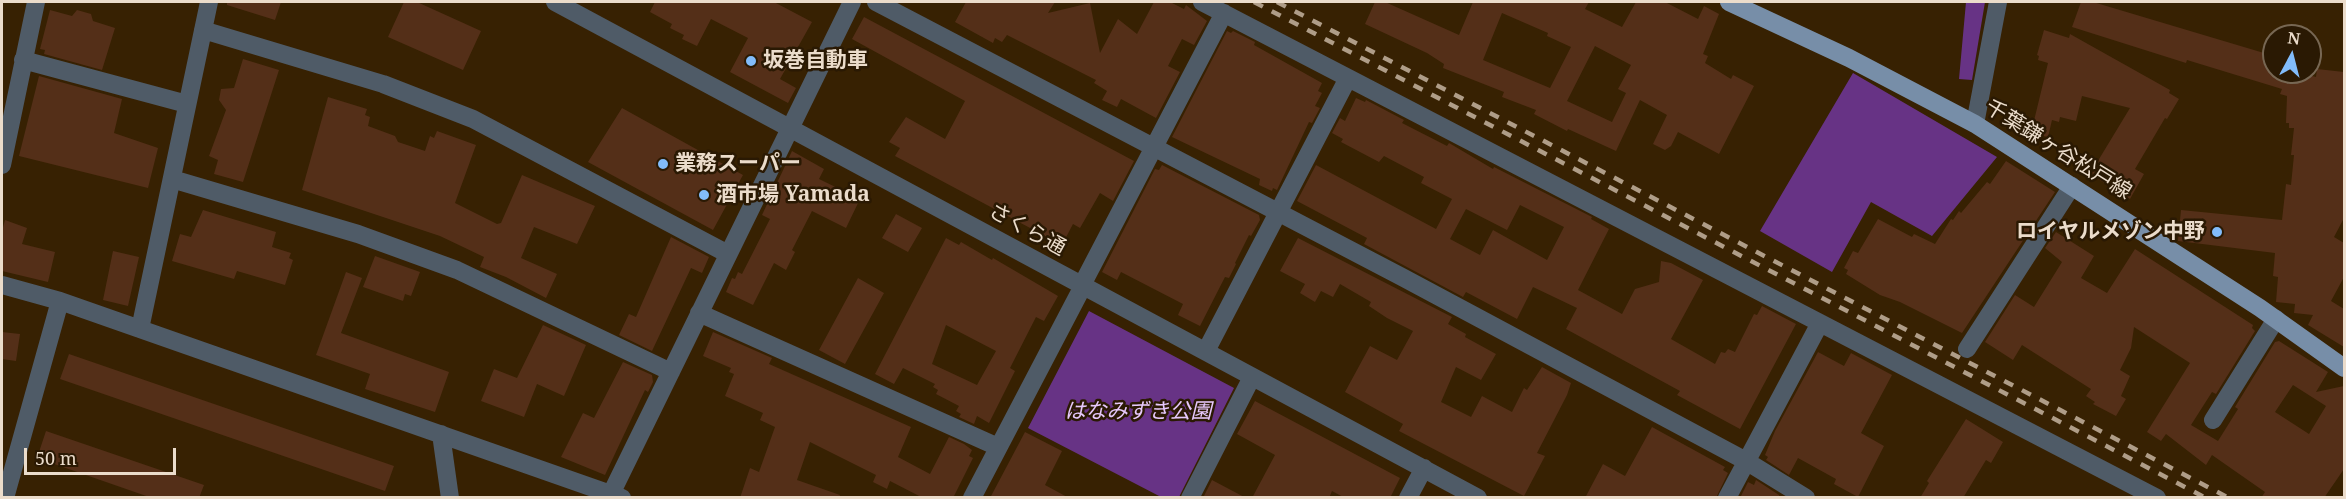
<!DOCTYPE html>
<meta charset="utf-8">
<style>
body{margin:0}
#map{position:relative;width:2346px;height:499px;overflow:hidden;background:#372102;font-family:"Noto Serif",serif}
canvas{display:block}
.frame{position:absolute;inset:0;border:3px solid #ebdccb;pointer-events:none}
.north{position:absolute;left:2262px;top:24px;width:60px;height:60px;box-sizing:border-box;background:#2a1903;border:2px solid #776753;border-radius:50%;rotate:7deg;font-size:16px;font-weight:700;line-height:24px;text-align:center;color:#ebdccb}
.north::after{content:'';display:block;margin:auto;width:21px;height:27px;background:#82bcfa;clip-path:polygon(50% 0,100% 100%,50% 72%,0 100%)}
.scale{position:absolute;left:24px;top:448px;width:152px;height:27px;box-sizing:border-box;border:3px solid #ebdccb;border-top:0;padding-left:8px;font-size:18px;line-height:21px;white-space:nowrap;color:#ebdccb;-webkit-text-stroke:4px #2a1903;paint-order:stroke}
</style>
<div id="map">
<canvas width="2346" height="499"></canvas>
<div class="frame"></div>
<div class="north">N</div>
<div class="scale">50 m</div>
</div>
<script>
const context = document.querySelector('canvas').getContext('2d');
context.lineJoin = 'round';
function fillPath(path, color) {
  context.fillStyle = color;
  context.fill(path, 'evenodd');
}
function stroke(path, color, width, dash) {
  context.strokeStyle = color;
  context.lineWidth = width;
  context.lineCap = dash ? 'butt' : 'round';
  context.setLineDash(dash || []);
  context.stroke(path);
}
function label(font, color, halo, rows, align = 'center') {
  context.font = font + ' "Noto Serif","Noto Sans JP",serif';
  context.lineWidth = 5;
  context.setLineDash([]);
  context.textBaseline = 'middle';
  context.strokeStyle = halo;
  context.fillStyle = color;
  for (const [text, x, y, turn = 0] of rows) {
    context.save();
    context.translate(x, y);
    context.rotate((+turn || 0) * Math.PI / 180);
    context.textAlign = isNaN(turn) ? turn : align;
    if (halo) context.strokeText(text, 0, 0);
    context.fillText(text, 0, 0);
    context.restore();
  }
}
fillPath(new Path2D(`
 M1966,2H1985L1972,80L1959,79Z
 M1853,73L1997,157L1932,236L1871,202L1832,272L1760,231Z
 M1089,311L1234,388L1179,497H1161L1028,428Z`), '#673385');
fillPath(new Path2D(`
 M227,2H281L275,20L227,5Z
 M404,2H417L481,31L463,70L388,37Z
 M655,2H774L812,22L780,79L796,88L788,103L730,72L748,38L711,19L697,46L682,39L684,35L670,28L672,24L650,12Z
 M966,2H1055L1048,13L1090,3L1100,53L1118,19L1137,34L1154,2H1170L1184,9L1186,5L1207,21L1194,45L1182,39L1168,66L1180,72L1156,118L1121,99L1117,107L1102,100L1107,91L1094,83L1096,80L1007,35L1002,42L995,38L993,43L955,22Z
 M1375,2H1385L1459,35L1473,2H1589L1585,9L1622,27L1636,2H1665L1698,19L1704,6L1719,14L1703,54L1708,56L1705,63L1731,79L1733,75L1754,86L1719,154L1678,132L1671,146L1665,150L1653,144L1667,115L1640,100L1616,151L1568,129L1567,131L1534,114L1536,110L1502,97L1504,92L1443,68L1444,64L1427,53L1365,24ZM1502,13L1548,33L1547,36L1571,47L1550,88L1483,60ZM1595,46L1631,65L1618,89L1626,93L1612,122L1567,101Z
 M2081,2H2093L2274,56V72H2297L2316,77L2317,69L2344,72V218L2334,237L2344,243V277L2331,301L2344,309V347L2308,325L2313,315L2294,313L2295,304L2276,302L2278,277L2273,276L2275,253L2178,241L2181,210L2282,220L2286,184L2291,185L2294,155H2291L2294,128H2289V123H2286L2287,96L2280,94L2282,89L2187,60L2186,63L2072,27Z
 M50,10L72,16L77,10L91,14L93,21L115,28L102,70L44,54L45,50L40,49Z
 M864,17L1134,161L1113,201L1100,193L1080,228L1073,224L1062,245L895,156L900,148L889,142L906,117L945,139L965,101L852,39Z
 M2044,30L2069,38L2070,34L2170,90L2169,93L2179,99L2167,119L2165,118L2135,169L2144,174L2130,199L2090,174L2130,108L2082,96L2076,121L2060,117L2059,122L2052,120L2048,137L2031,133L2048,63L2038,60L2039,56L2037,55Z
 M1227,31L1231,33L1233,31L1255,42L1254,45L1322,83L1318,91L1322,93L1315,106L1320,108L1312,123L1309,122L1277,190L1273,188L1272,191L1259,185L1260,179L1172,137Z
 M243,59L279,70L243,182L214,174L218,160L209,156L226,110L219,100L221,89L234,88Z
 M39,76L122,99L114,133L158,148L148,188L19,156Z
 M328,97L367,109L365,115L370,117L368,126L395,136L398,142L425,151L430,136L434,138L437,131L476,145L455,203L497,224L501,223L522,175L595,206L577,244L534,227L521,258L557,274L546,298L506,277L480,267L484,257L440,236L302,190Z
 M1356,98L1365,102L1366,100L1404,120L1402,123L1447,146L1449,143L1493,169L1494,167L1592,217L1591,219L1609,229L1578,290L1622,314L1635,289L1659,282L1661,261L1671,263L1703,280L1671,339L1715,364L1721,352L1725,353L1728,349L1735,352L1754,314L1757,315L1762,306L1796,324L1740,429L1677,395L1680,391L1566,329L1577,308L1533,287L1517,319L1466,292L1463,297L1364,244L1367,238L1297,201L1316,165L1436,229L1452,199L1421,183L1424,177L1384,156L1379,162L1341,142L1343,139L1332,133L1340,118L1345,121ZM1520,205L1564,227L1547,260L1493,230L1480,255L1450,239L1466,209L1507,230Z
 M622,108L743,175L713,230L588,162Z
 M792,151L824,169L819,179L860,199L846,228L812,211L792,250L795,252L786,270L774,263L753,305L726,292L732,278L735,279L738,272L742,274L770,219L762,215Z
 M2006,161L2055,192L1962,333L1900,302L1880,295L1846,274L1848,270L1844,268L1853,251L1858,253L1878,219L1912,237L1914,234L1935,244L1951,219L1953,220L1959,211L1961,213L1987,182L1990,184Z
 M1162,165L1259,215L1260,220L1251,236L1249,235L1235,263L1236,264L1229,278L1225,277L1200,326L1178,315L1183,304L1121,272L1117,280L1102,272L1155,169L1159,170Z
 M203,210L276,232L272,247L291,253L289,258L293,260L285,285L237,271L234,279L172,261L180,234L191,237Z
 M896,214L922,228L908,252L882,238Z
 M5,220L27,228L22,244L55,252L48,282L2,271V231Z
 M2056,232L2094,256L2081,278L2107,293L2135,249L2253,325L2252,328L2255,331L2216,394L2212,392L2191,425L2218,441L2238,409L2235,407L2275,342L2279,341L2328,372L2316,392L2344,386V469L2324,498H2261L2265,492L2212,455L2206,465L2166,434L2161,441L2147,432L2190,363L2134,327L2131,348L2120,370L2130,376L2121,396L2126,399L2116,416L2093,404L2095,402L2086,396L2091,389L2022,345L2013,360L1985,342L2015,295L2034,307L2062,262L2045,248ZM2293,385L2326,406L2309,434L2275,412Z
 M671,237L709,257L702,273L691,268L652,351L619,335L629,314L636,317Z
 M946,238L959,245L961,242L992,260L993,258L1058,296L1044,321L1036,317L1010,368L1015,371L989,423L977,416L974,424L959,417L961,414L956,411L959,406L936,394L938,390L933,387L935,384L903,368L894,384L875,374ZM946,325L996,351L977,385L932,364Z
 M1298,238L1452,317L1448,324L1466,334L1465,337L1496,354L1481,380L1456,367L1441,402L1471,417L1482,396L1512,412L1524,388L1527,390L1542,367L1571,383L1567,395L1537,453L1545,456L1524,496L1399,431L1403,424L1345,392L1370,346L1397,360L1413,331L1387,318L1369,306L1371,302L1340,284L1333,297L1321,291L1315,302L1300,293L1305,284L1280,271Z
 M113,251L139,257L128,306L103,300Z
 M375,256L420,272L411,296L405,294L403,301L363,287Z
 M346,272L362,278L341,333L449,372L435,412L365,389L370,374L316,355Z
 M858,278L884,293L845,364L819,350Z
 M543,325L586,345L564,396L537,384L524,417L481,401L494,369L517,378Z
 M2,332L20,334L16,361L2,359Z
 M713,332L772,358L769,364L911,427L898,457L930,474L949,437L964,444L972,450L969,456L973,458L953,498H923L890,481L887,489L873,482L876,475L810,442L797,480L840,495L839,498H740L750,468L759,472L775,427L760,420L763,413L725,396L734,374L729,372L731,368L703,356Z
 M1818,352L1844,366L1851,353L1892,375L1861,433L1884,446L1858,497L1834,484L1836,479L1798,458L1789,475L1766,460L1768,457L1765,455L1775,431Z
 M69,354L394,466L385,491L60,379Z
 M623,362L652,375L653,382L648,392L645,390L605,475L561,457L583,413L594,418Z
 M1255,401L1400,478L1390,498H1345L1332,491L1329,498H1252L1275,455L1237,434Z
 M1966,419L2003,442L1991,463L1986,460L1963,498H1920L1929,483L1927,481Z
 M1652,427L1725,467L1723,470L1728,473L1716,498H1585L1603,464L1625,476Z
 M46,431L204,485L199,498H152L37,458Z
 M1025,432L1062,451L1045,485L1069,498H990Z
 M1212,480L1246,498H1203Z
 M1756,480L1779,495L1780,498H1740L1748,482L1754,485Z`), '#542f18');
stroke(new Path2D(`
 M555,2L1478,498
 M876,2L1402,277L1746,461L1806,498
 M1202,2L2157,498
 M203,30L383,84L473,119L728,254
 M23,60L187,104
 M1975,124L1998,2
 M2,165L36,2
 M172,179L358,234L457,270L671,372
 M2,285L60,301L622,498
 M1082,285L1224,13
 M699,313L998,447
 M140,329L209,2
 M1967,349L2072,186
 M1206,351L1348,78
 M2213,420L2276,319
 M441,434L450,498
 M611,494L852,2
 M5,498L60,301
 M972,498L1083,286
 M1190,498L1252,377
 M1408,498L1424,468
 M1727,498L1820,323`), '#4f5b67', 18);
stroke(new Path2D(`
 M1729,2L1849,58L1975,124L2260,308L2344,368`), '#778ea8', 18);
stroke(new Path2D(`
 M1254,2L2206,498
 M1277,2L2229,498`), '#af9d88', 4.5, [10, 10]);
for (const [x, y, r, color] of [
 [751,61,6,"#82bcfa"],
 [663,164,6,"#82bcfa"],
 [704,195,6,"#82bcfa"],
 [2217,232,6,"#82bcfa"]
]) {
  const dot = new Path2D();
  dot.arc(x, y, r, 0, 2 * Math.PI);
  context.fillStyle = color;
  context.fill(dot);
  stroke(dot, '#2a1903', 2);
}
label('bold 21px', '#ebdccb', '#2a1903', [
 ["坂巻自動車",763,61],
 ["業務スーパー",675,164],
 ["酒市場 Yamada",716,195],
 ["ロイヤルメゾン中野",2205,232,"right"]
], 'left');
label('21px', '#ebdccb', '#2a1903', [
 ["千葉鎌ヶ谷松戸線",2058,150,32],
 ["さくら通",1027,230,29]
]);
label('italic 21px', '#e6c8fc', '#2a1903', [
 ["はなみずき公園",1138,412]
]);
</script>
